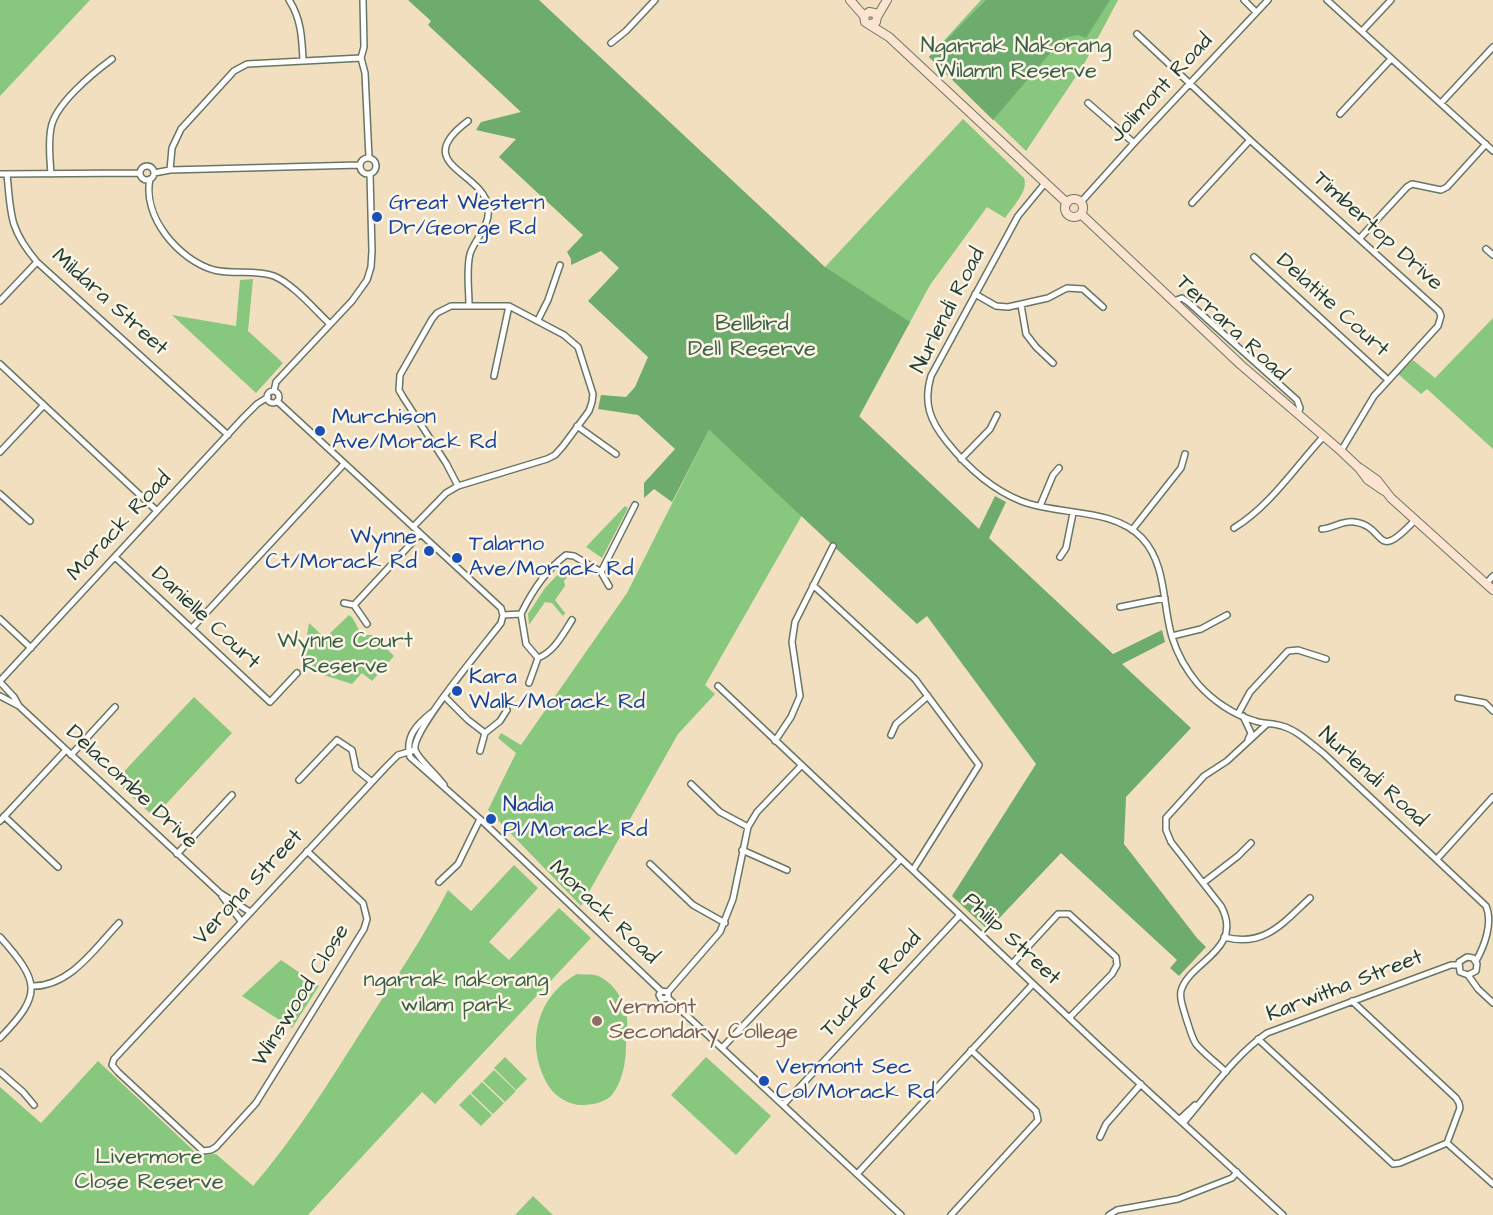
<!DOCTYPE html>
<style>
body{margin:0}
canvas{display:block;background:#f1dfc0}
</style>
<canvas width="1493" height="1215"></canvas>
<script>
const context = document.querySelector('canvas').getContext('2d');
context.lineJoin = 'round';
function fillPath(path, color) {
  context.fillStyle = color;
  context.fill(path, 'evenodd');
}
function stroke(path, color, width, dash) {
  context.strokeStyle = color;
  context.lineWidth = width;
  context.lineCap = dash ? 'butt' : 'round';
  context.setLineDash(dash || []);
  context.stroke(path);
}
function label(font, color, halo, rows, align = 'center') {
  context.font = font + ' "Architects Daughter",sans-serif';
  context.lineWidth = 5;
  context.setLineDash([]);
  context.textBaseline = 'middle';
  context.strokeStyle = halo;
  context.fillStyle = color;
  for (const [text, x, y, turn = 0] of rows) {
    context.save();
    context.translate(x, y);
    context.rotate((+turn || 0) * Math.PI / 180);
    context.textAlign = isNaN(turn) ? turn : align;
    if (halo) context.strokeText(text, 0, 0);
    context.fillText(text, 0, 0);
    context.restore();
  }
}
fillPath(new Path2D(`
 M0,0H90L0,96Z
 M981,0H1118L1083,66L1026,151L929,57Z
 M963,119L1024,178C1029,191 1012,207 1005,218L987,207L930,285L859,417L836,479L801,517L705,685L715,694L678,734L581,906L488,810L516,753L498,738L501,733L521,745L627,593L709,430L735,454L825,267Z
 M253,279L248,331L283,363L256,393L172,315L236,326L240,280Z
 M1493,318V449L1427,389L1421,394L1398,374L1413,360L1435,378Z
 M625,506L628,508L602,558L586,547Z
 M574,567L564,581L565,586L555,600L565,613L563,616L552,603L545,602L529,625L528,614L545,588L564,568Z
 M349,615C359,622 355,636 372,635L394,656L372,681L362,673L352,684L311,671L308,664L303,660L309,623L325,638Z
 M194,697L232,733L154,817L115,781Z
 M514,865L538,888L489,942L509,960L559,908L591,938L435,1104L422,1092L308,1215H0V1087L41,1123L98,1061L195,1152L202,1155L216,1154L253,1186C296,1136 331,1079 366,1024C394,980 424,937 448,890L471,911Z
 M281,960L319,986L292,1028L242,996Z
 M577,974C583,975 589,974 595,975C611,979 626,1001 627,1017C628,1026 626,1035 626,1044C626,1061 623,1082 611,1096C603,1103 591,1105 581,1105C570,1105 556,1097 550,1088C524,1048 535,997 577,974Z
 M505,1057L527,1079L516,1090L494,1068Z
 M706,1057L771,1116L736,1155L671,1095Z
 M494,1070L516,1091L505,1102L483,1081Z
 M482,1082L504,1103L493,1114L471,1093Z
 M470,1094L492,1115L481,1126L459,1105Z
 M533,1196L553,1215H515Z`), '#88c77e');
fillPath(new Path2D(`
 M408,0H539L825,267L910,322L859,416L979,529L995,496L1006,502L989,538L1113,654L1162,630L1165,642L1122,664L1191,728L1126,797L1124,844L1197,938L1206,947L1179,976L1170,968L1177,960L1061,853L988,930L952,896L1036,764L927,616L917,624L709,430L672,502L654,489L644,498V483L675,449L638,415L598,409L601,395L626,397L635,387L648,357L588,301L619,268L601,251L571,265V259L567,252L583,235L499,157L516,139L476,130L481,122L521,112L428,25L431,21Z
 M986,0H1110L1086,38L1078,35L1063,38L993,120L929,57Z`), '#6eac6d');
const street = new Path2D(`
 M289,0C301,18 302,38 303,60
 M363,0L364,47L361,58L365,73L369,158
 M1244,0L1256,12
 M1327,0L1493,151
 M1362,31L1391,0
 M1137,34L1250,140L1439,311L1441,316L1438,326L1374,396L1341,451
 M611,43L626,31L655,0
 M1088,103L1134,143
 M1441,103L1493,47
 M1340,114L1391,59
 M468,121C409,165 483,171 488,207C491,226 475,238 470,254C466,270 469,289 469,305
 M360 166a8 8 0 1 1 16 0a8 8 0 1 1-16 0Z
 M140 173a7 7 0 1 1 14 0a7 7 0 1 1-14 0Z
 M170,170L172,148L181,129L234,71L247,64L361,58
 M154,173L170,170L360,165
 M0,174L140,173
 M7,174C11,215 9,229 37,262L228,435
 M51,174C50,160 48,143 51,128C55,104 93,73 112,59
 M150,179C142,217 179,260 214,270C234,275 255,269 274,276C293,284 315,310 330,324
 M1046,182L1018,216L931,376C923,403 930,421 947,442C967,467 991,489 1021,501C1059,516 1112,507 1142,538C1167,565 1162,604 1172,637C1177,653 1187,671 1198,684C1213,701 1234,715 1255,721C1263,724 1273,723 1282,726C1297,730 1311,744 1323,753L1486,906C1493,922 1485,945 1476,961
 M1081,202L1134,143L1268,0
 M1192,203L1250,140
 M1360,238L1407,187L1412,184L1441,190L1447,187L1486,144
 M1486,249L1493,255
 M1254,257L1388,380
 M975,294L996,306L1008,307L1048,298L1067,288L1083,289L1103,307
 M0,301L37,262
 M1174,301L1182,298L1188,302L1297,400L1300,408L1298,414
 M1021,305L1026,334L1036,347L1053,363
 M538,320L548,300L560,265
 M0,364L157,511
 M494,376L509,306
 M274,391L276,382L352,301L367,280L371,267L372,251L370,174
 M267 397a6 6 0 1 1 12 0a6 6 0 1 1-12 0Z
 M277,401L501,608L503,615L501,623C486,643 412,730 415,749C416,757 438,776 444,785
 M577,426L616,454
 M0,452L44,405
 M961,459L990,429L997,415
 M0,494L30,521
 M1040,506L1053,475L1059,468
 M413,527L446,493L458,486L547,459L555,455L563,446L589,411L592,402L593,394L578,347L564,335L509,306H451L437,313L432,319L400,375L399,390L403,397L446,463L458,486
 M1234,528C1271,505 1295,467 1324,436
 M1322,529C1333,528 1344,520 1354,522C1388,526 1373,565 1415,520
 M1132,530L1181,468L1185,454
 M115,557L270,702L297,673
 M1060,557L1066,548L1073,513
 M601,572L609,586
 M1486,584L1493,576
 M813,585L915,679L979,765L913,870
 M344,603L354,605
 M1120,607L1165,598
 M521,614L526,644L538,658C554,652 563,634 572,620
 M503,615L521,614C532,591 546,570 566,555L574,556L601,572L635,505
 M0,619L31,648
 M367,624L354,605L420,534
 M192,628L344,464
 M1172,636L1201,629L1227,615
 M0,681L243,418L257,404L268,397
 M0,682L14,697L19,706
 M529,683L538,658
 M718,686L1101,1048L1283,1215
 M0,696L19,706L220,893L250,912
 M444,696L468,720L485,733
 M1458,698L1485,703L1493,711
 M431,713C416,725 405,737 410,757L480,819L661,991L668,992V998L661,999L659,995L661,991
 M1238,714L1250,692L1288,651L1298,650L1326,659
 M1243,716L1251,733L1248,740
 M891,735L896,724L928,696
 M775,741L791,717L800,696L792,642L795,622L833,546
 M480,751L485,733L500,721L507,710
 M71,755L115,707
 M299,780L337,740L352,750L356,769L372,782
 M691,784L720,812L748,827
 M4,816L58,867
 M0,821L66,750
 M742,850L787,870
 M307,851L363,903L367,919L364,929L256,1103L216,1147L211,1150L203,1151L118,1072L112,1065L114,1059L386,767L398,755L415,750
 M177,854L232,795
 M1437,859L1493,797
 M650,864L693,905L725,923
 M439,882L458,864L480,819
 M1203,883L1238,856L1251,843
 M222,896L241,921
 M0,937C40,982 43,994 0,1038
 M1224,937C1264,948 1283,923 1310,898
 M1012,964L1058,914H1069L1116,957L1117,965L1112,974L1070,1017
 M1468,975L1476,971L1477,964L1473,958L1467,957L1459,962L1460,972L1468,975L1478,989L1493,1003
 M32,986C70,987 96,947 119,923
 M668,992L720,932L733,899L748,827L757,812L801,766
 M668,998L901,1215
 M1352,1001L1456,1098L1459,1103L1460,1108L1447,1143L1493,1184
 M1258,1039L1393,1164L1400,1163L1447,1143
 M722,1048L901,859
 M0,1072L23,1092L34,1105
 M1226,1072C1217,1063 1204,1054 1196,1044C1191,1036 1189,1026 1186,1018C1184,1009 1179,1000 1181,991C1188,962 1245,950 1221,906L1171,842L1166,830V818L1204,776L1227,761L1267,724
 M783,1105L960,915
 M1180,1119L1195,1105
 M1184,1122C1210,1092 1234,1056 1267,1033L1451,965H1459
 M1100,1137L1106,1124L1141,1084
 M857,1174L1033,984
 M951,1215L1038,1120L1036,1111L971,1050
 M1109,1215L1117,1210L1178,1199L1232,1178L1237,1172`);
const secondary = new Path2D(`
 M850,0L864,16
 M877,17L887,0
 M871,24L876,22L877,17L875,13L869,12L864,16L865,22L889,37L1067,203
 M1065 208a9 9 0 1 1 18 0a9 9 0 1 1-18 0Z
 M1081,214L1241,365L1341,451L1359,468L1368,480L1384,491
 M1360,468L1377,480L1391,498L1493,590`);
stroke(street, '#687665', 8);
stroke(secondary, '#687665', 10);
stroke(street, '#fff', 5);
stroke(secondary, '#fde4d0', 8);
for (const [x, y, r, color] of [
 [377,217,6,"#1a4fb4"],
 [320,431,6,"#1a4fb4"],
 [429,551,6,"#1a4fb4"],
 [457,558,6,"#1a4fb4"],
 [457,691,6,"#1a4fb4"],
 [491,819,6,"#1a4fb4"],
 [597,1021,6,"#8d6e63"],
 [764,1081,6,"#1a4fb4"]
]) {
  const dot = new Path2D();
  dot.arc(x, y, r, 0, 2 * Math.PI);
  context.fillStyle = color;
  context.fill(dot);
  stroke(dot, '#fcf5e5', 2);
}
label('22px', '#396046', '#fcf5e5', [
 ["Ngarrak Nakorang",1016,47],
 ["Wilamn Reserve",1016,72],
 ["Bellbird",752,325],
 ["Dell Reserve",752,350],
 ["Wynne Court",345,642],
 ["Reserve",345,667],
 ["ngarrak nakorang",456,981],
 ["wilam park",456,1006],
 ["Livermore",149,1158],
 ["Close Reserve",149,1183]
]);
label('22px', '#1f3d34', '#fcf5e5', [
 ["Jolimont Road",1162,89,-47],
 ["Timbertop Drive",1377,232,42],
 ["Mildara Street",109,303,42],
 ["Delatite Court",1332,306,42],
 ["Nurlendi Road",949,311,-63],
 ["Terrara Road",1231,329,43],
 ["Morack Road",120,527,-47],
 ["Danielle Court",205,619,43],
 ["Nurlendi Road",1372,778,42],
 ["Delacombe Drive",131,788,43],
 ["Verona Street",249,888,-47],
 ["Morack Road",603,913,43],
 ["Philip Street",1011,940,43],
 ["Tucker Road",872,985,-47],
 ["Karwitha Street",1345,987,-21],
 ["Winswood Close",302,996,-58]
]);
label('22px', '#164399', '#fcf5e5', [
 ["Great Western",389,204],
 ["Dr/George Rd",389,229],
 ["Murchison",332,418],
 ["Ave/Morack Rd",332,443],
 ["Wynne",417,538,"right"],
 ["Ct/Morack Rd",417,563,"right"],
 ["Talarno",469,545],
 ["Ave/Morack Rd",469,570],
 ["Kara",469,678],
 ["Walk/Morack Rd",469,703],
 ["Nadia",503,806],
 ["Pl/Morack Rd",503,831],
 ["Vermont Sec",776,1068],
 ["Col/Morack Rd",776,1093]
], 'left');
label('22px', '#785e54', '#fcf5e5', [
 ["Vermont",609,1008],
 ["Secondary College",609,1033]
], 'left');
</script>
